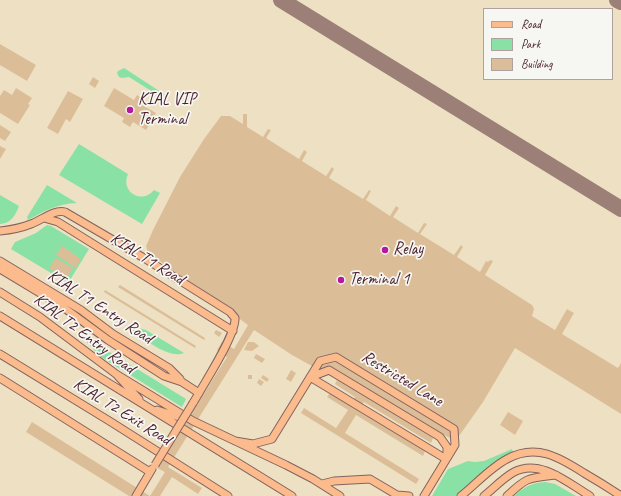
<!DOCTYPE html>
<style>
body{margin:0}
#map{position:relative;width:621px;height:496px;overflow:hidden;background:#eee1c3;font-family:Caveat,sans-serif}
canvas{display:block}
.legend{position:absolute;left:483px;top:8px;width:130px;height:72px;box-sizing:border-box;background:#f6f6f2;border:1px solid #b1a0a2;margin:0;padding:5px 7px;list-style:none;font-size:12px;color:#4a1f2b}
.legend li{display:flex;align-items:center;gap:8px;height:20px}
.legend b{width:20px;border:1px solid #b1a0a2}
</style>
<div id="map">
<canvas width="621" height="496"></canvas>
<ul class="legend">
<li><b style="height:5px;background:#fbbb8d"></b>Road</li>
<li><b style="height:11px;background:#89e1a5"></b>Park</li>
<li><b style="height:11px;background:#dbbe98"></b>Building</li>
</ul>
</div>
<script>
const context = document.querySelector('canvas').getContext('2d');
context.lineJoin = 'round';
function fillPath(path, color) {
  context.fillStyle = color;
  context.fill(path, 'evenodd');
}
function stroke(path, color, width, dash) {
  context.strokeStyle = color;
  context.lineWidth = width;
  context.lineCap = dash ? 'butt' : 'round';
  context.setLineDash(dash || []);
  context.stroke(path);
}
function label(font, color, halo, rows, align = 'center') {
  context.font = font + ' Caveat,sans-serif';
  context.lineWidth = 3.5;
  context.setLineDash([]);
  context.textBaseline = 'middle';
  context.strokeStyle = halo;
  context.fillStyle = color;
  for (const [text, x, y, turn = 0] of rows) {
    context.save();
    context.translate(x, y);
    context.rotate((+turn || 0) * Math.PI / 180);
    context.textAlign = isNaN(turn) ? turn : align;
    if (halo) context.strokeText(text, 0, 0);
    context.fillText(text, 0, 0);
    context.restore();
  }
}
fillPath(new Path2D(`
 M124,68L167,96L168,98L166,102C159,103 157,100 156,94L129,77L122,78L119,77L117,73L118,71Z
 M79,144L128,174C120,192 142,205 154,190L160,193L142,224L59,175Z
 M47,185L77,203C57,204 46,210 28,220L27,217Z
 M0,195L19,206C16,215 10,224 0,224Z
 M47,225L51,226L89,249L70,280L66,282L11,249L15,242L36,233Z
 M138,328L146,330L184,353C169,360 142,337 129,329Z
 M77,332L186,399L182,407L101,357Z
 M512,449L513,452L499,460L457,496H432L448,469L468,461L475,462L484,461Z
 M545,482L555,484L576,496H514C523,487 532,483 545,482Z`), '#89e1a5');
stroke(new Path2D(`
 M281,0L621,209
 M617,0L621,2`), '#9c8077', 16);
fillPath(new Path2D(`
 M0,44L36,65L27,81L0,65Z
 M93,77L99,81L95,88L89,84Z
 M16,88L32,98L28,104L30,105L18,124L0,113V96L4,90L12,95Z
 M114,88L134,100L137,95L145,100L142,105L156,113L146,130L133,122L130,127L122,122L124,118L104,106Z
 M68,91L83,99L70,122L66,119L58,134L47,128Z
 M243,114H247V127L263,137L268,129L271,130L266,138L299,159L304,150L307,152L302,161L326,176L332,167L334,169L329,178L363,199L369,190L371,191L366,200L390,216L396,206L399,208L393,217L418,233L424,223L427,224L420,234L454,255L461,245L463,247L457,257L480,272L486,261L488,262L490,260L493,261L485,275L532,305L534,309L532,316L555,330L567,309L574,313L562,334L618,368L621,363V414L515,348L483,402L459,436L456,439H452L367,397L433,438L431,443L364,402L358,411L425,451L423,456L356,415L345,433L419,479L416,484L301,413L304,408L336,428L348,410L327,397L330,393L350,405L355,397L335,384L337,380L292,355L254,330L168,467L202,488L198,494L172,477L160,496H129L26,432L32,422L150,496L165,472L157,468L227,357L217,350L222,342L234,349L248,325L161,262L148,253L146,246L153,230L180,177L204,139L221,116H230L243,124Z
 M0,125L11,132L5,141L0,138Z
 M0,146L6,149L0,159Z
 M62,246L81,259L76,268L56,255Z
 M56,258L73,268L66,279L49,268Z
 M120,285L205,338L204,340L118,287Z
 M105,290L196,346L195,348L104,292Z
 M216,330L222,333L219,337L214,333Z
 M248,342H254L259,346L252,351L244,350Z
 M256,354L265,359L262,363L254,358Z
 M291,370L296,373L291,382L286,379Z
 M248,375H252V379H248Z
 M263,375L269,379L267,382L261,378Z
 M259,379L264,382L261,386L257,383Z
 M508,412L523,421L515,435L500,425Z`), '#dbbe98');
const major = new Path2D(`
 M44,218L58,222L233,331
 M0,231C10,230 21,228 31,224C42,220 54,209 65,212L144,258L230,312L235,318C236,334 208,377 199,393
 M0,261L81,310L113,334L169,368L180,379
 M0,269L63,307L108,340L164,376L182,382L199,393L193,403
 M0,292L40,317L116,374L139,399
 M0,316L292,496
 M0,354L111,422L228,496
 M116,374L193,421L286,465L313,479L340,496
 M310,377L446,459
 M311,377L329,370L440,437L447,447V457
 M0,378L150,472
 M157,410L182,418
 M235,441L253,444L272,439L320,361L336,357L454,429L455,445L424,496
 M322,484L334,481L370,479L397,495L409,496
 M136,496L152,469
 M461,496C476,484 490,468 507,459C536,443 559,457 584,473C596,480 609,488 621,496
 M484,496C494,488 503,478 514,472C540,458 568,483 590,496
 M507,496C527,477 528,478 556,475`);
stroke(major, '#836360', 9);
stroke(major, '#fbbb8d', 7);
const majorBridge = new Path2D(`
 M155,465L193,403`);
stroke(majorBridge, '#836360', 9, []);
stroke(majorBridge, '#fbbb8d', 7);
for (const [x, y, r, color] of [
 [130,110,4,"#b5179e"],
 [385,250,4,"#b5179e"],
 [341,280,4,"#b5179e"]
]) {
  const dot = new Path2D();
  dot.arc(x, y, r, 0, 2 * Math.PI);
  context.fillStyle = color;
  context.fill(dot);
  stroke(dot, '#f6f6f2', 1.5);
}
label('17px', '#4a1f2b', '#f6f6f2', [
 ["KIAL VIP",138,100],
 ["Terminal",138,120],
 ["Relay",393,250],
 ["Terminal 1",349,280]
], 'left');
label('17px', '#4a1f2b', '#f6f6f2', [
 ["KIAL T1 Road",147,259,32],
 ["KIAL T1 Entry Road",100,307,33],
 ["KIAL T2 Entry Road",84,334,37],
 ["Restricted Lane",402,379,31],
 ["KIAL T2 Exit Road",122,412,32]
]);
</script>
